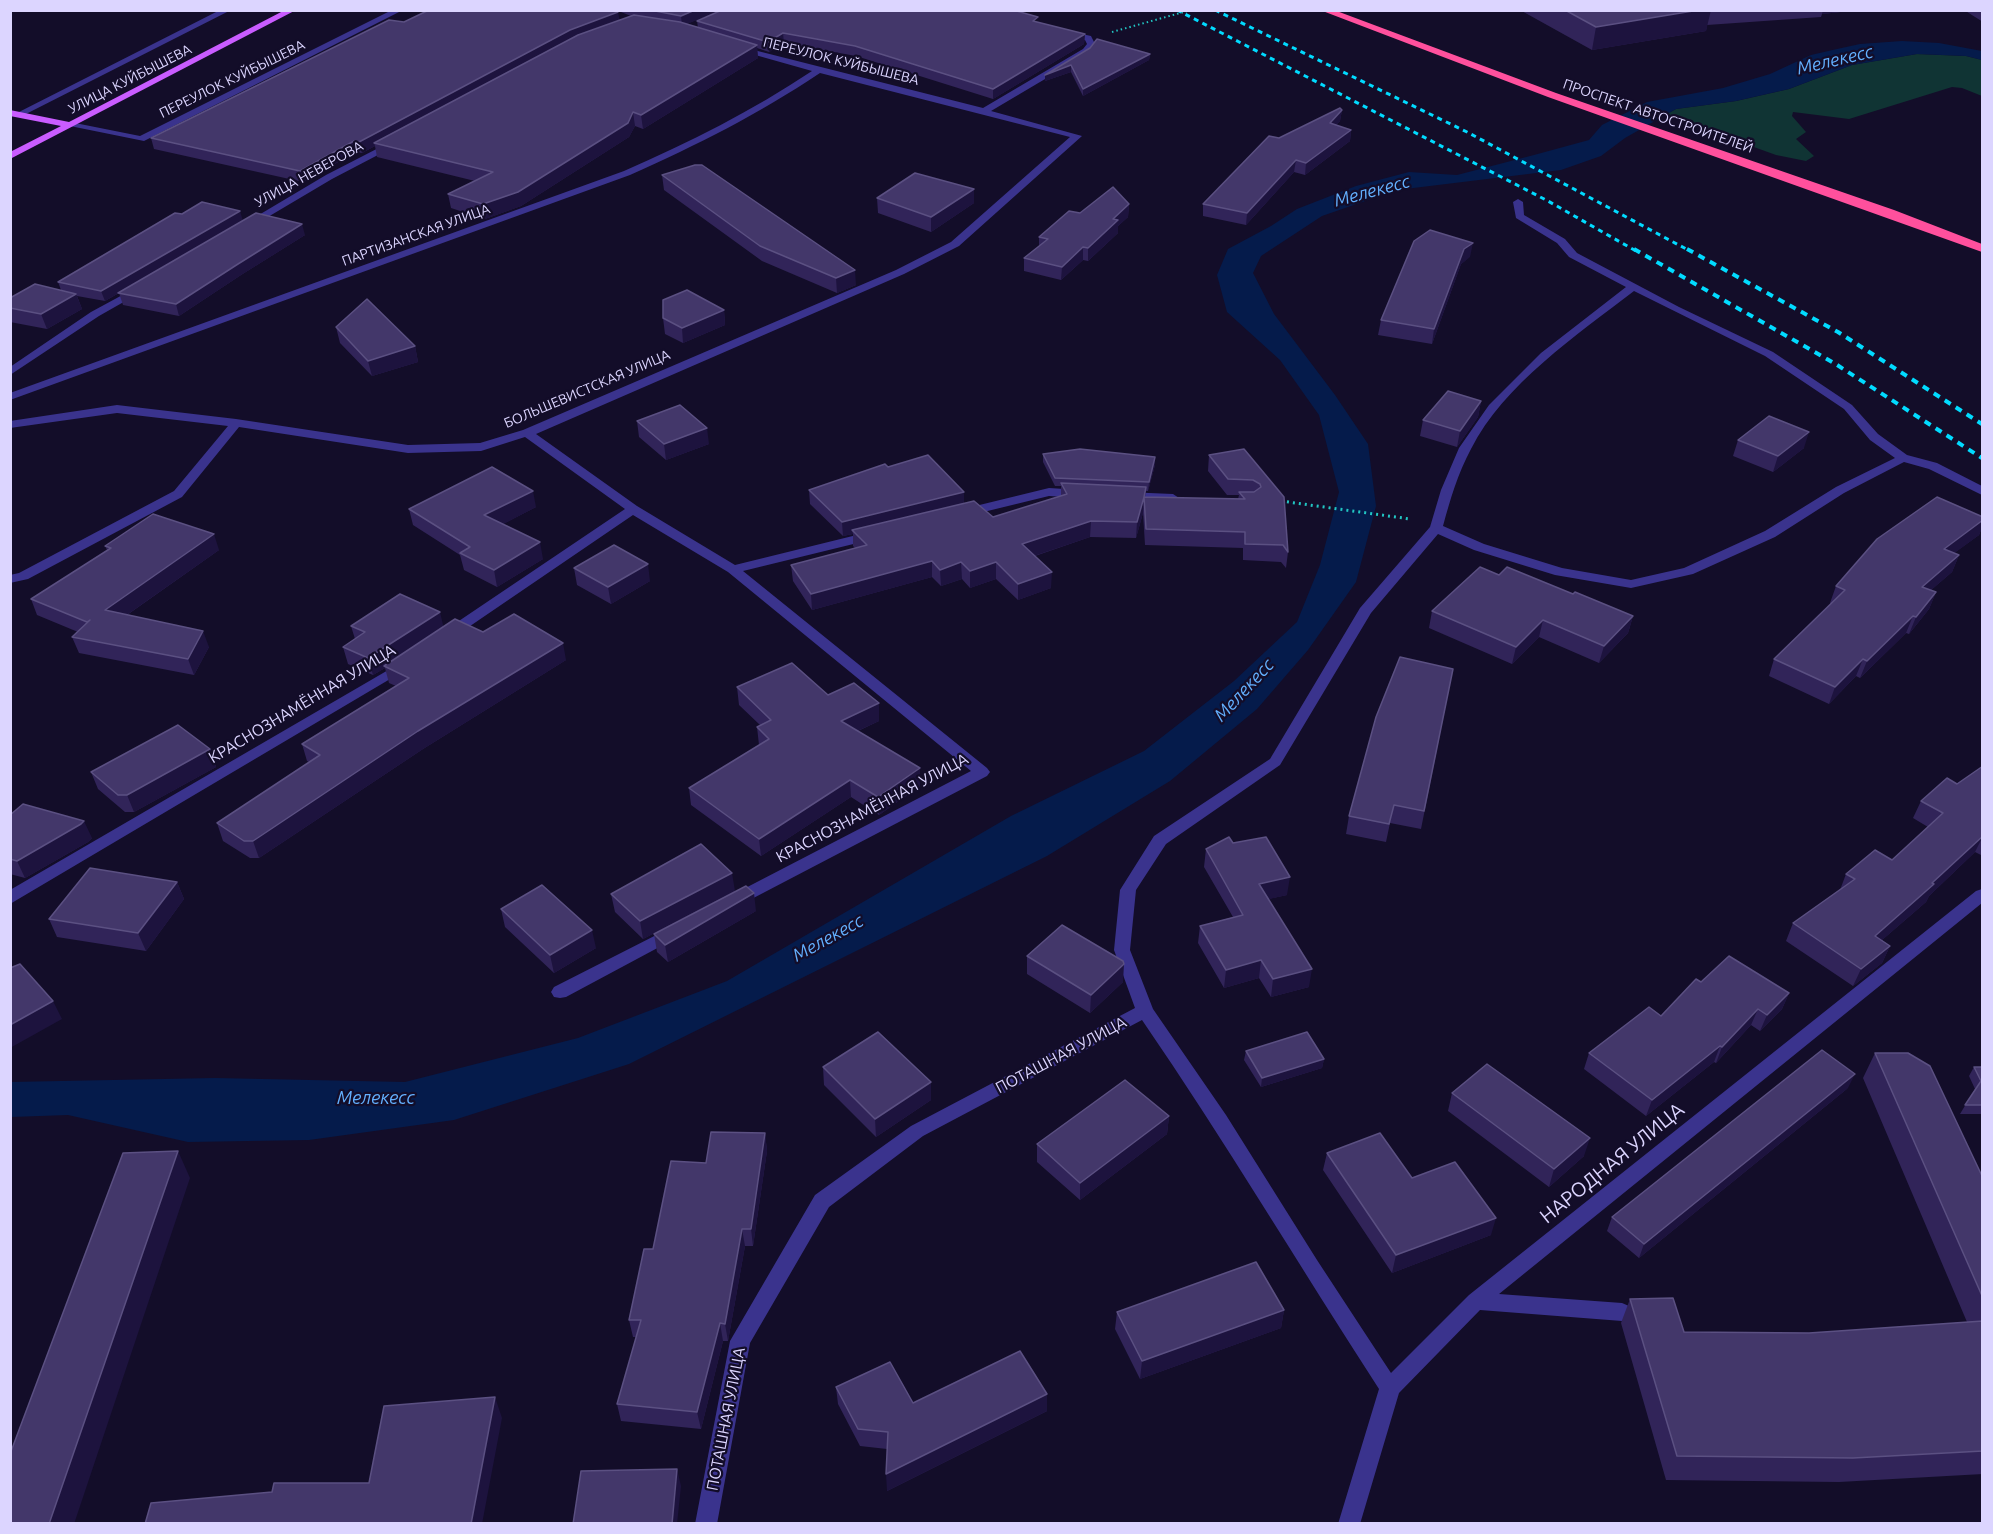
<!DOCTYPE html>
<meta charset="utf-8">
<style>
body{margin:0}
#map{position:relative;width:1993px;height:1534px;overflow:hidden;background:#130d29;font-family:Ubuntu,sans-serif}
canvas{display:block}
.frame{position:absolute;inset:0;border:12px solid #dcd5ff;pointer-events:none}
</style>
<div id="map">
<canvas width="1993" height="1534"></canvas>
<div class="frame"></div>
</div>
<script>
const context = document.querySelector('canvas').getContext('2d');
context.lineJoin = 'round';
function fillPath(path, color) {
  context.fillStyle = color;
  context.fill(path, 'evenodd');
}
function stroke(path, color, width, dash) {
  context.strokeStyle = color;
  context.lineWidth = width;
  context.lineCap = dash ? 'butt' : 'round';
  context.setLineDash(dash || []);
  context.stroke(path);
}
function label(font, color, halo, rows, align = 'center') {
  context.font = font + ' Ubuntu,sans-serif';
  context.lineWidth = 4.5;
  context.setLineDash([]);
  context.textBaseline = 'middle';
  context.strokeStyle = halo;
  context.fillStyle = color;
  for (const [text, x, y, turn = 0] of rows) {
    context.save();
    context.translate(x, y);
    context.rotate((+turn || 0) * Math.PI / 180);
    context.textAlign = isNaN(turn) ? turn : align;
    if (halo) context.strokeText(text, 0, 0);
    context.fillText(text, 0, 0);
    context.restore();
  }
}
fillPath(new Path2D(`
 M1917,54L1966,56L1982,60V96L1962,88L1952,87L1849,119L1793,112L1792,116L1806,132L1796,139L1814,156L1806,161L1776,155L1665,115L1676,109L1736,101L1789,89L1852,65Z`), '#103434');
fillPath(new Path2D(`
 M1902,41L1939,43L1982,51V60L1966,56L1917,54L1852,65L1789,89L1736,101L1676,109L1625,138L1601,156L1561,170L1397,190L1322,216L1261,256L1253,273L1274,314L1335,395L1368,444L1376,506L1356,582L1308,650L1257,709L1170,781L1047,856L629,1064L454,1120L309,1140L188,1142L68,1115L11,1117L10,1082L215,1078L405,1082L578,1038L727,981L1011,816L1144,751L1234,681L1297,622L1320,565L1339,492L1319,415L1280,360L1227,312L1217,275L1228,249L1271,226L1297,209L1356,186L1409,172L1457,175L1534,155L1589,140L1602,125L1647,102L1723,88L1770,74L1811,55L1837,49L1860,44Z`), '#051b4b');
stroke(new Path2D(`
 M1112,32L1191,10`), '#22c6c3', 2, [1.5, 3]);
stroke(new Path2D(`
 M1281,501L1410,519`), '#22c6c3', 3, [2, 4]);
fillPath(new Path2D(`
 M220,10H231L22,116L15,114Z
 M392,10H403L144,141L65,125L70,122L140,136Z
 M1064,30L1091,36L1095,44L1089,53L991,111L1082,136L959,246L904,274L536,434L637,506L735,565L873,531L878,532L879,535L878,538L743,571L987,768L990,772L987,776L742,904H730L728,900L730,896L971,771L728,572L633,515L454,637H444L442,634L444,631L625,509L525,437L481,451L408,453L239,427L182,497L28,579L10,583V575L19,573L174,491L228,426L117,413L10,428V421L117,405L236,419L408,445L480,443L523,430L896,270L951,242L1070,137L820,73C757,115 699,144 630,175L10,400V393L624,171C690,142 752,111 812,71L734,49V45L983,108L1083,49L1087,44L1085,40L1064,34Z
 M394,140L399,143L397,145L332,179L251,227L242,225L326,175Z
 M1518,199L1523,202L1524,215L1565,239L1577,253L1679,307L1773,352L1852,405L1878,434L1907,455L1937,463L1982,486V495L1929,469L1904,462L1844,493L1775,537L1693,574L1631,588L1555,575L1474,550L1438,534L1371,613L1280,765L1166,844L1136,890L1130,950L1153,1009L1226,1115L1317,1260L1391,1373L1469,1295L1976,891L1982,889V903L1499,1294L1622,1303L1629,1306L1632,1312L1629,1318L1622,1321L1480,1310L1399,1393L1360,1524H1338L1379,1389C1300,1267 1225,1141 1142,1020L923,1136L829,1207L750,1343L717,1524H695L730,1341L815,1195L911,1126L1135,1008L1114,950L1120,890L1154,836L1270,759L1360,608L1430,527L1441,490L1459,448L1489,405L1541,353L1626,287L1569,257L1557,243L1516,218L1513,202ZM1634,291L1765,356L1844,409L1870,440L1895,458L1836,487L1765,531L1684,568L1631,580L1562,568L1484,544L1443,526C1450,500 1458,473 1471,449C1504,384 1577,335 1634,291Z
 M139,286L143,287V291L99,316L10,375V367L91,312Z
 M1049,488L1080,490L1086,494L1080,498L1049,496L963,517L957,513L959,510Z
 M1125,492L1173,494L1179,498L1173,502L1121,499L1119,496L1121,493Z
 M402,662L407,663L409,666L407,669L10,904V890Z
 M672,927L678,929L680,933L678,937L566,997L560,998L554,997L551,992L554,987Z`), '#3a338d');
fillPath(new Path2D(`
 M285,10H296L10,159V152L61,126L10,116V110L69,122Z`), '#c95cff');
fillPath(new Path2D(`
 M1320,10H1334L1556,93L1894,210L1982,244V252L1548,97Z`), '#ff509d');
stroke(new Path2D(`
 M1177,10L1548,201L1636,251
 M1215,10L1467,132L1690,251`), '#01dbff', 3, [5, 4.5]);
stroke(new Path2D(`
 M1634,249L1834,363L1982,458
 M1687,249L1838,332L1982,424`), '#01dbff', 4, [7, 6]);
fillPath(new Path2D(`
 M616,10H722L686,24L698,28L697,21L1038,22L1085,34L1084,44L993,99L856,56L784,43L769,52L757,48L758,58L643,129L635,126L629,137L521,206L485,219L451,208L448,194L475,181L377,157L375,146L362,153L356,152L303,182L154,149L151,138L404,22L619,20L631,16Z
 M1520,10H1860L1822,14L1821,17L1707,25L1706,31L1592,50Z
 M1964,10H1983V22Z
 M1090,48L1150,54L1149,60L1083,96L1071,72L1045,81V75Z
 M1342,110L1340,121L1336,125L1351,130L1350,141L1305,175L1294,172L1246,225L1203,216V204L1279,138Z
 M662,175L856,285L837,293L762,261L664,190Z
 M877,198L974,203L931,232L878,213Z
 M1129,204L1128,217L1118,226V233L1088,261L1083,260L1061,280L1024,271V258L1039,246V237L1080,213Z
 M182,214L243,221L305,235L241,275L179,316L123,305L119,293L105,301L77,296L82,309L47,329L10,322V298L61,290L58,282Z
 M1470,257L1461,264L1432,344L1378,335L1381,320Z
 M724,310L725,325L683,343L665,334L663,318Z
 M336,327L415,346L418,362L372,376L340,343Z
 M1481,401L1478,417L1457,447L1420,436L1423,420Z
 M637,421L709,444L666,460L639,437Z
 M1738,440L1804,448L1773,472L1733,456Z
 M1043,454L1155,457V465L1148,491H1146L1145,497L1238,499L1239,495H1227L1208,471L1209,455L1284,497L1288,552L1286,568L1281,562L1243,560V548L1145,545L1143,513L1136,538L1090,537L1035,556L1051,588L1018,600L996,579L970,588L962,579L941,586L932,577L812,610L793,581L791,565L855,548L853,546V534L843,536L810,504L809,490L888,467L964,492V503L993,517L1061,496V486H1055L1043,462Z
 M536,507L503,524L543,559L497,587L464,570L460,555L413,525L409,509Z
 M1983,517V525L1979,535L1954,553L1959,555L1952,572L1931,590L1936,592L1929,609L1909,634L1906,633L1860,678L1856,676L1829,704L1769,676L1774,659L1831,604L1830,603L1836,586Z
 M105,546L219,550L127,615L209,647L194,675L79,653L72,637L78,632L37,615L31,599L107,550Z
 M574,568L650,581L611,604L577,585Z
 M1499,575L1573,594L1633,616L1628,633L1599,663L1539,637L1512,664L1429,628L1432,611Z
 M351,626L443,627L483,632L566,660L423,749L259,858H250L223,841L217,823L309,762L307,761L302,744L396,686L389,683L385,668L373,675L348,664L343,647L355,639Z
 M1453,669L1421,829L1390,823L1386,842L1346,834L1349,816Z
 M737,687L828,695L879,703V721L858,731L920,786L879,815L851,797L761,856L691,805L689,788L759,745L757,727L760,725L739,705Z
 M210,749L216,767L134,812H125L98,789L91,772Z
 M1983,766V856L1975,852L1929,896L1926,902L1882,940L1890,946L1882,963L1853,986L1786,941L1793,923L1840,890L1846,874L1892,860L1928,827L1913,818L1921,801L1957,784Z
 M10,815L92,838L88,842L25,878L10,874Z
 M1233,843L1287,895L1268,899L1309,987L1271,997L1259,978L1224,988L1198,943L1200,926L1233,917L1204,867L1206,849Z
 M177,882L184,899L146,951L57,937L49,919Z
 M735,891L643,939L615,912L611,894Z
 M501,909L596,948L554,973L505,927Z
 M756,911L668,962L657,952L654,934Z
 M1027,956L1123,982L1090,1013L1027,974Z
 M1701,982L1789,993L1782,1009L1760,1031L1751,1025L1716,1063L1714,1062L1646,1116L1584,1069L1589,1053L1661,1016Z
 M1246,1051L1324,1059L1322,1068L1261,1087L1244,1060Z
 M1875,1053L1983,1178V1474L1839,1482L1666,1480L1621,1323L1630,1299L1684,1332L1809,1333L1967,1322L1863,1078Z
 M823,1067L931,1100L876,1137L824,1085Z
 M1974,1067H1983V1114H1960L1975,1089L1969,1076Z
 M1848,1088L1639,1258L1607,1231L1612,1217Z
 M1452,1093L1584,1156L1549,1187L1448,1111Z
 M1169,1116L1167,1134L1080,1200L1037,1162V1144Z
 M765,1133L767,1151L753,1246H745L728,1341H723L701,1429L621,1421L617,1404L636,1337H633L629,1320L653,1249L706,1163Z
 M1327,1153L1412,1178L1491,1235L1392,1273L1323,1170Z
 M1284,1310L1281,1328L1140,1379L1115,1329L1117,1312Z
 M836,1387L913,1403L1047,1394V1411L887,1491V1449L860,1446L838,1404Z`), '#312459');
fillPath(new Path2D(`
 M695,10H722L682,26L681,16Z
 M1699,10H1711L1706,31L1592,50L1596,27Z
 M1823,10H1860L1822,14Z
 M618,12L620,22L374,143L375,146L362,153L359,142L570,30Z
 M783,33L784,43L769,52L768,42Z
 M1085,34L1084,44L993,99V89Z
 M757,45L758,58L643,129L641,115Z
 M1150,54L1149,60L1083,96V89Z
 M1071,65V72L1045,81V75Z
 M1342,110L1340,121L1328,134L1330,123Z
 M633,112L635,126L629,137L521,206L485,219L483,204Z
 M1351,130L1350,141L1305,175L1306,163Z
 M354,141L356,152L303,182L300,171Z
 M1296,160L1294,172L1246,225L1247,213Z
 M974,189V203L931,232V217Z
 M1129,204L1128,217L1118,226V233L1088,261V248L1113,219Z
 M240,211L243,221L105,301L101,291Z
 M302,224L305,235L241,275L179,316L176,304L238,264Z
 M1473,243L1470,257L1461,264L1432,344L1434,329L1464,249Z
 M1083,247V260L1061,280L1062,267Z
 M855,270L856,285L837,293L836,278Z
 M76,294L82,309L47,329L41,314Z
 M724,310L725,325L683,343L682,328Z
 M415,346L418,362L372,376L368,361Z
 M1481,401L1478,417L1457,447L1460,431Z
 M707,428L709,444L666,460L664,444Z
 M1809,432L1804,448L1773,472L1778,456Z
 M1155,457V465L1148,491L1149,482Z
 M533,491L536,507L488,532L484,515Z
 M964,492V507L852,530L853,534L843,536L842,522Z
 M1144,497L1143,513L1136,538L1137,522Z
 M1983,520V525L1979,535L1937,566L1944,549Z
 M1091,521L1090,537L1022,560V544Z
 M214,534L219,550L111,626L105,610Z
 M540,542L543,559L497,587L494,570Z
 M1959,555L1952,572L1915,604L1922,587Z
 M932,561V577L812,610L811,594Z
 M961,562L962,579L941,586L940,570Z
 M996,562V579L970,588V571Z
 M648,564L650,581L611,604L608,587Z
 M1052,572L1051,588L1018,600V584Z
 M1936,592L1929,609L1909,634L1916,617Z
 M440,612L444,629L384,666L385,668L373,675L368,658Z
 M1633,616L1628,633L1599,663L1604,646Z
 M1913,616L1906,633L1860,678L1867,661Z
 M1543,620L1539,637L1512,664L1516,647Z
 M203,631L209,647L194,675L188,659Z
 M563,643L566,660L423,749L259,858L253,841L418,731Z
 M1863,659L1856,676L1829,704L1835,687Z
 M879,703V721L842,738L841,721Z
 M210,749L216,767L134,812L127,795Z
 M920,768V786L879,815L878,797Z
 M850,780L851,797L761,856L759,839Z
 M84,821L92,838L88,842L25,878L17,861Z
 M1983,836L1975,852L1929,896L1926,902L1867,953L1875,936Z
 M732,873L735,891L643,939L640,921Z
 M1290,877L1287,895L1256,902L1259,884Z
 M177,882L184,899L146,951L138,933Z
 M754,893L756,911L668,962L665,945Z
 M592,930L596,948L554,973L550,955Z
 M1890,946L1882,963L1853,986L1861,969Z
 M1261,960L1259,978L1224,988L1226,970Z
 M1124,964L1123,982L1090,1013L1091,995Z
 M1312,969L1309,987L1271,997L1273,979Z
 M1789,993L1782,1009L1760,1031L1767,1015Z
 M53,1001L62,1019L10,1048V1025Z
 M1758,1009L1751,1025L1716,1063L1722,1047Z
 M1720,1046L1714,1062L1646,1116L1652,1100Z
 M1324,1059L1322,1068L1261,1087L1262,1078Z
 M1855,1074L1848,1088L1639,1258L1644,1244Z
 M931,1082V1100L876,1137L875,1119Z
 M1169,1116L1167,1134L1080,1200V1183Z
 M765,1133L767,1151L753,1246L751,1229Z
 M1590,1138L1584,1156L1549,1187L1554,1169Z
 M178,1151L190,1178L74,1524H49Z
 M1496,1218L1491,1235L1392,1273L1396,1255Z
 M742,1229L745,1246L728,1341L725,1324Z
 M1284,1310L1281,1328L1140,1379L1142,1361Z
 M720,1323L723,1341L701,1429L697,1412Z
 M1047,1394V1411L887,1491L886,1474Z
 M495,1397L502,1418L482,1524H471Z
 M677,1469L681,1486L677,1524H672Z`), '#1d133e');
const building = new Path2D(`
 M429,10H614L618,12L570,30L359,142L354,141L300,171L151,138L389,20L404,22Z
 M650,10H695L681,16Z
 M722,10H1013L1038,17L1033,21L1085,34L993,89L855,46L783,33L768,42L697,21Z
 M1565,10H1699L1596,27Z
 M634,15L680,22L757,45L641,115L633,112L628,123L518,192L483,204L448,194L493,172L374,143L578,35Z
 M1097,39L1150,54L1083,89L1071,65L1045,75L1090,48Z
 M1340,108L1342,110L1330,123L1351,130L1306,163L1296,160L1247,213L1203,204L1269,136L1279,138Z
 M695,165H702L855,270L836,278L760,246L662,175Z
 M915,173L974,189L931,217L877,198Z
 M1113,187L1129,204L1113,219L1118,220L1088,248L1083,247L1062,267L1024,258L1048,239L1039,237L1069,211L1080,213Z
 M202,202L240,211L101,291L58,282L175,213L182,214Z
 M256,213L302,224L238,264L176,304L118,293Z
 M1430,230L1473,243L1464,249L1434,329L1381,320L1414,241Z
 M35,284L76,294L41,314L10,308V298Z
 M687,290L724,310L682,328L663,318V300Z
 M367,299L415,346L368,361L336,327Z
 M1448,391L1481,401L1460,431L1423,420Z
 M680,405L707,428L664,444L637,421Z
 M1769,416L1809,432L1778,456L1738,440Z
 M1080,449L1155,457L1149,482L1055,478L1043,454Z
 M1244,449L1284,497L1288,552L1283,545L1245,544V532L1146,529L1144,497L1137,522L1091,521L1022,544L1052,572L1018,584L996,562L970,571L961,562L940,570L932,561L811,594L791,565L867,545L852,530L974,501L993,517L1067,494L1061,483L1146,487L1144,497L1245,499L1239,492H1254L1261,487L1260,484L1253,480L1228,479L1209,455Z
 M928,455L964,492L842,522L809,490L885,464L888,467Z
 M492,467L533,491L484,515L540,542L494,570L460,553L470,547L409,509Z
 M1937,497L1983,517V520L1944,549L1959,555L1922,587L1936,592L1916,617L1913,616L1867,661L1863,659L1835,687L1774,659L1845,590L1836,586L1877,539Z
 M153,514L214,534L105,610L203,631L188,659L72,637L90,620L87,622L31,599L111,548L105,546Z
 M614,545L648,564L608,587L574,568Z
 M1480,567L1499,575L1507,567L1573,594L1575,592L1633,616L1604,646L1543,620L1516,647L1432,611Z
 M400,594L440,612L368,658L343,647L365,632L351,626Z
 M514,614L563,643L418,731L253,841H244L217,823L320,755L302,744L409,678L384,666L455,619L483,632Z
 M1400,657L1453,669L1424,811L1394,805L1389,824L1349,816L1376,717Z
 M792,663L828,695L854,683L879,703L841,721L920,768L878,797L850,780L759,839L689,788L769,739L757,727L771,720L737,687Z
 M178,725L210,749L127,795H118L91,772Z
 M1983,766V836L1932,883L1934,884L1875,936L1890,946L1861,969L1793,923L1855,879L1846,874L1875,850L1892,860L1943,813L1921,801L1947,778L1957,784Z
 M23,804L84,821L81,824L17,861L10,859V815Z
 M1229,837L1233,843L1266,837L1290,877L1259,884L1312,969L1273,979L1261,960L1226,970L1200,926L1243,915L1206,849Z
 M701,844L732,873L640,921L611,894Z
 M90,868L177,882L138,933L49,919Z
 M542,885L592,930L550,955L501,909Z
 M746,886L754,893L665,945L654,934Z
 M1062,925L1123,961L1124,964L1091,995L1027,956Z
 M1729,956L1789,993L1767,1015L1758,1009L1722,1047L1720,1046L1652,1100L1589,1053L1649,1007L1661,1016L1696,979L1701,982Z
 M20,964L53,1001L10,1025V968Z
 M878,1032L931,1082L875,1119L823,1067Z
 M1307,1032L1324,1059L1262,1078L1246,1051Z
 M1822,1050L1855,1074L1644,1244L1612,1217Z
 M1875,1053H1908L1930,1066L1983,1178V1298Z
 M1487,1064L1590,1138L1554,1169L1452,1093Z
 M1974,1067H1983V1105H1965L1981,1081Z
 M1125,1080L1169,1116L1080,1183L1037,1144Z
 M711,1132L765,1133L751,1229H742L725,1324L720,1323L697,1412L617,1404L641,1320H629L644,1249H653L671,1161L706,1163Z
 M1380,1133L1412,1178L1455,1162L1496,1218L1396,1255L1327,1153Z
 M178,1151L49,1524H10V1454L123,1153Z
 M1256,1262L1284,1310L1142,1361L1117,1312Z
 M1673,1298L1684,1332L1809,1333L1983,1321V1451L1853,1458L1677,1456L1630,1299Z
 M1020,1351L1047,1394L886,1474L888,1432L858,1429L836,1387L890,1362L913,1403Z
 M495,1397L471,1524H145L151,1503L272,1492L274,1483H369L384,1406Z
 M677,1469L672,1524H573L581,1471Z`);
fillPath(building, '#43376a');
stroke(building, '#5b5082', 1.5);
label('14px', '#dcd5ff', '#130d29', [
 ["ПЕРЕУЛОК КУЙБЫШЕВА",841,61,14],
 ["УЛИЦА КУЙБЫШЕВА",130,79,-27],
 ["ПЕРЕУЛОК КУЙБЫШЕВА",232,79,-26],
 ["ПРОСПЕКТ АВТОСТРОИТЕЛЕЙ",1658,116,19],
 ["УЛИЦА НЕВЕРОВА",309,174,-29],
 ["ПАРТИЗАНСКАЯ УЛИЦА",416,235,-20],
 ["БОЛЬШЕВИСТСКАЯ УЛИЦА",587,389,-23]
]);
label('16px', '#dcd5ff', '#130d29', [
 ["КРАСНОЗНАМЁННАЯ УЛИЦА",302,704,-31],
 ["КРАСНОЗНАМЁННАЯ УЛИЦА",872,808,-28],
 ["ПОТАШНАЯ УЛИЦА",1061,1055,-28],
 ["ПОТАШНАЯ УЛИЦА",726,1419,-79]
]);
label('italic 18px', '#63b0ff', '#130d29', [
 ["Мелекесс",1835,60,-13],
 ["Мелекесс",1372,191,-15],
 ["Мелекесс",1244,690,-47],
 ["Мелекесс",828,938,-29],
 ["Мелекесс",376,1098]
]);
label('20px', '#dcd5ff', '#130d29', [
 ["НАРОДНАЯ УЛИЦА",1612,1163,-39]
]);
</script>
